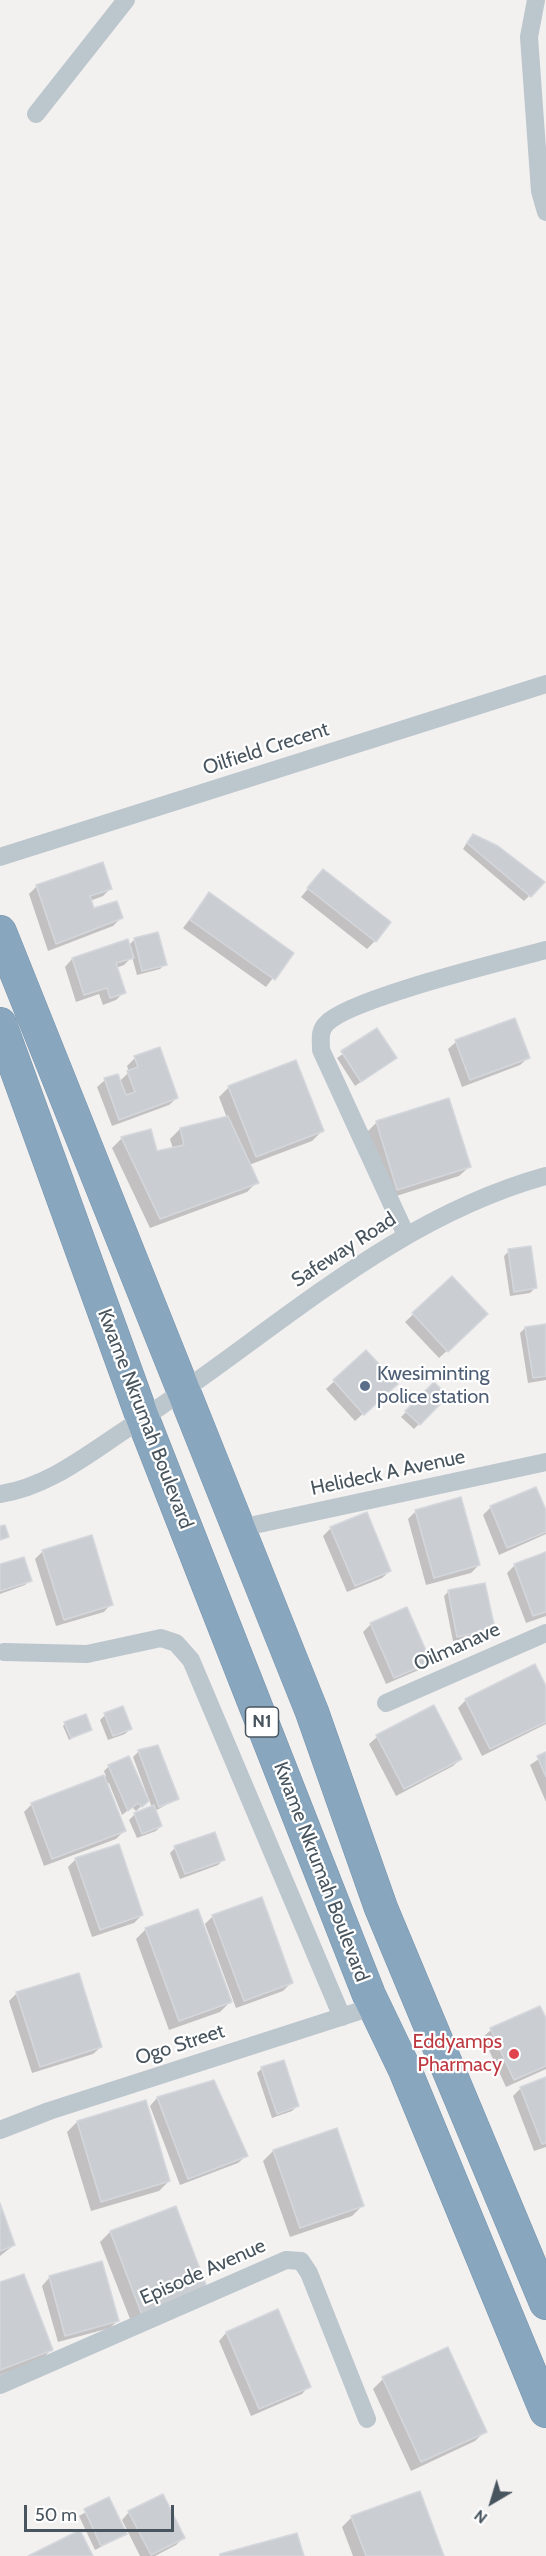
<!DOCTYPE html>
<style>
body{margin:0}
#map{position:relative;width:546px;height:2556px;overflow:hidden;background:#f3f0f0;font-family:Cabin,sans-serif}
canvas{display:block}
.north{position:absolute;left:462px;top:2472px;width:60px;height:60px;-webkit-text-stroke:4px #fff;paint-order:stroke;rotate:218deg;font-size:16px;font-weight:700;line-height:24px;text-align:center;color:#48555e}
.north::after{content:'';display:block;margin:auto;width:21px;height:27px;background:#48555e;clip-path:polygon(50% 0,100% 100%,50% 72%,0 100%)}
.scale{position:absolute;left:24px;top:2505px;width:150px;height:27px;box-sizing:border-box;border:3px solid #48555e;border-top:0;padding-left:8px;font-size:18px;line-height:21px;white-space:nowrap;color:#48555e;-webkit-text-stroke:4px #fff;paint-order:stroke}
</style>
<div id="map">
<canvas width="546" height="2556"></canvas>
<div class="north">N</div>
<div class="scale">50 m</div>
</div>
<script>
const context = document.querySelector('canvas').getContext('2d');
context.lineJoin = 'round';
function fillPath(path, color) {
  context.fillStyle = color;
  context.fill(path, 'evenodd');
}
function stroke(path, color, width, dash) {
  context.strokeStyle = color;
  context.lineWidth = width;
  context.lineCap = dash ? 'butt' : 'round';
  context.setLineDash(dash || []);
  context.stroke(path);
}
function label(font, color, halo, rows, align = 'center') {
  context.font = font + ' Cabin,sans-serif';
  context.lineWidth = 4.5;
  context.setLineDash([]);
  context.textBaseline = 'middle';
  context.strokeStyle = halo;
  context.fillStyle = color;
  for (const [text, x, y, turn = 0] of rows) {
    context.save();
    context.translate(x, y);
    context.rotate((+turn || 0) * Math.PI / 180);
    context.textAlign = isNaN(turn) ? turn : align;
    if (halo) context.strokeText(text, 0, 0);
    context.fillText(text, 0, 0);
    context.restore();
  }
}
fillPath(new Path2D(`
 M468,841L543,882L524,901L463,849Z
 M323,871L375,941L367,949L301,897Z
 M37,886L111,888L103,896L90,901L93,910L121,918L113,926L48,951L29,894Z
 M209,894L292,953L266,987L183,928Z
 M157,934L165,964L160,969L137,975L132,957L124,965L116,968L124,992L116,1000L103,1005L99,994L76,1002L65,967L72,959L128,946L134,940Z
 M377,1030L395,1058L355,1086L337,1058Z
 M456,1042L528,1058L520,1065L462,1087L448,1049Z
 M135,1058L177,1098L169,1105L112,1126L97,1087L105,1080L120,1081L129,1072L127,1066Z
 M229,1087L322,1131L312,1141L249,1165L257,1182L247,1192L150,1228L112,1148L122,1138L156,1153L173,1149L170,1139L180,1129L227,1118L219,1097Z
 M377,1122L469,1167L459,1176L387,1199L367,1132Z
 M509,1251L535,1288L530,1293L510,1296L504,1256Z
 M452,1278L479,1322L439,1358L405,1322Z
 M546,1325V1380L528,1383L520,1333L525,1328Z
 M366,1352L388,1391L355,1421L326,1389Z
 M434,1384L446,1396L414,1429L401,1417Z
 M535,1489L546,1514V1534L499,1555L483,1515L490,1508Z
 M416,1511L479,1565L471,1573L426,1585L408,1519Z
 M331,1528L390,1571L382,1578L347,1592L323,1536Z
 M43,1551L111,1604L104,1612L56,1626L35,1559Z
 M546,1554V1616L526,1623L507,1573L515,1565Z
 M0,1566L30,1580L25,1585L0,1594Z
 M449,1591L493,1629L488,1634L453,1641L444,1596Z
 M371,1624L429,1662L421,1669L386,1684L363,1632Z
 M546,1690V1724L482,1756L458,1708L466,1700Z
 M105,1715L130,1729L125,1734L108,1740L100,1720Z
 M65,1724L91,1729L69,1740L63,1726Z
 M377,1737L461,1759L453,1766L396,1796L369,1744Z
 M157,1746L177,1799L155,1811L161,1826L156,1831L137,1838L129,1820L135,1814L152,1808L149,1799L136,1811L132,1807L122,1815L109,1783L106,1784L124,1831L116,1839L44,1866L24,1812L32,1804L106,1776L104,1771L109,1766L146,1798L148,1797L133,1757L138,1752Z
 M546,1754V1802L530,1765Z
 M175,1848L224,1859L218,1865L180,1879L170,1853Z
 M76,1859L142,1915L134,1923L92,1937L68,1867Z
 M213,1916L291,1983L283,1991L236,2008L205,1924Z
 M146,1929L230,2002L220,2012L169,2030L136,1939Z
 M17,1993L101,2047L93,2054L32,2073L9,2001Z
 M546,2022V2069L506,2087L483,2037L491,2030Z
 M262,2068L297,2106L292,2111L272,2118L257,2073Z
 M546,2079V2147L534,2151L513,2096L520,2089Z
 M157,2098L246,2156L238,2163L180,2185L150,2106Z
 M77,2122L169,2181L159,2191L91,2211L67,2132Z
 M336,2130L362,2206L352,2216L290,2237L263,2161L273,2151Z
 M0,2207L14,2245L0,2256Z
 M175,2208L206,2290L132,2324L100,2242L110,2232Z
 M101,2263L118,2320L110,2328L58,2342L42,2286L49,2278Z
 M0,2284L51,2350L41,2360L0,2375Z
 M277,2311L309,2386L302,2394L251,2416L219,2341L226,2333Z
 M383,2379L485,2431L475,2441L411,2471L373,2389Z
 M109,2499L125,2534L95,2550L79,2516Z
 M129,2512L183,2538L176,2545L155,2556H140L122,2520Z
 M352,2517L442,2556H353L342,2527Z`), '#0003');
const building = new Path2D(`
 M473,834L498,846L545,882L531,897L467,843Z
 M103,862L112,889L90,896L94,908L117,901L123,918L56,944L36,885Z
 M323,869L391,922L376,942L307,888Z
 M209,892L294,953L275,980L190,920Z
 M158,932L167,965L142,971L134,938Z
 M128,939L134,958L116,963L126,993L110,998L107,988L84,995L72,958Z
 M515,1018L530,1058L470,1080L455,1040Z
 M377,1028L397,1058L361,1082L341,1051Z
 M160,1047L178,1098L119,1120L104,1078L118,1074L126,1095L135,1092L127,1071L138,1067L134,1056Z
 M296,1060L324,1131L256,1157L228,1086Z
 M449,1098L471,1167L397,1190L376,1121Z
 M228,1116L259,1183L160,1219L121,1137L151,1129L157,1151L184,1145L180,1128Z
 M531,1246L537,1288L514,1292L508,1249Z
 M452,1276L488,1314L448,1352L412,1313Z
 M546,1324V1376L533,1378L525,1327Z
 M366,1350L398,1384L364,1415L333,1380Z
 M434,1382L448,1396L420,1425L405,1411Z
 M536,1487L546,1510V1532L507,1548L490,1506Z
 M461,1497L480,1565L434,1578L415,1510Z
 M367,1512L391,1571L355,1586L330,1527Z
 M5,1525L9,1537L0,1540V1526Z
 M92,1535L113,1605L64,1620L42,1550Z
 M546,1552V1612L533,1616L514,1564Z
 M24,1557L32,1581L0,1591V1564Z
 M485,1583L495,1629L457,1637L448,1590Z
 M407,1607L431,1662L394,1678L370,1623Z
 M535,1664L546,1686V1722L490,1749L465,1699Z
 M434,1705L462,1759L404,1789L376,1735Z
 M123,1706L132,1729L113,1736L104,1713Z
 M86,1714L92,1730L71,1738L64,1722Z
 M158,1745L179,1799L159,1807L138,1750Z
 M546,1752V1777L537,1756Z
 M129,1756L149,1801L142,1807L138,1803L128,1811L108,1765Z
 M104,1775L126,1831L52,1859L31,1803Z
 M154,1805L162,1826L142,1834L134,1813Z
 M215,1832L225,1860L185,1874L174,1846Z
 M119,1844L143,1915L100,1930L75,1858Z
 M262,1897L293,1983L244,2001L212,1915Z
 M198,1909L232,2002L179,2021L145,1928Z
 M79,1973L102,2047L40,2067L16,1992Z
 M540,2006L546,2018V2066L514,2080L490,2028Z
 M284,2060L299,2106L277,2114L261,2067Z
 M546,2077V2143L542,2144L520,2087Z
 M214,2080L248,2156L188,2179L157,2097Z
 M146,2100L170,2181L101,2202L77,2121Z
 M337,2128L364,2206L300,2228L273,2150Z
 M0,2203L15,2245L0,2251Z
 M176,2206L208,2290L142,2315L110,2231Z
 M102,2261L119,2321L65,2336L49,2276Z
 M24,2274L53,2350L0,2370V2282Z
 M278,2309L311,2387L259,2409L226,2332Z
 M448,2347L487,2432L421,2462L382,2377Z
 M420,2491L444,2556H366L351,2516Z
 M163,2494L185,2538L151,2555L128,2511Z
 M109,2497L127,2534L101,2546L84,2509Z
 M80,2530L93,2556H28Z
 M297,2533L304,2556H220V2554Z`);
fillPath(building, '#caced3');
stroke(building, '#d4d7dc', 1.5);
const highway = new Path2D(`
 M0,932L312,1712L381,1908L546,2303
 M0,1024L143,1419L369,1995L405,2070L546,2411`);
stroke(highway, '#7392ab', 34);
stroke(new Path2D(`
 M536,0L529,37L540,191L546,212
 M36,114L126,0
 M0,857L546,684
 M406,1235L321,1050C321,1040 319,1031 326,1024C347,999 506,961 546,950
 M0,1494C48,1487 88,1454 128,1428C265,1341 386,1220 546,1176
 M240,1528L546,1462
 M4,1652L87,1654L161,1638L176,1643L191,1660L342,2017
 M386,1703L546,1633
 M0,2130L49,2111L375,2006
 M0,2385L286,2260L301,2261L309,2273L367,2419`), '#bcc6cd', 18);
stroke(highway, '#88a7bf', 33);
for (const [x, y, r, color] of [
 [365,1386,6,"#5c6f8a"],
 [514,2054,6,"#e0444e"]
]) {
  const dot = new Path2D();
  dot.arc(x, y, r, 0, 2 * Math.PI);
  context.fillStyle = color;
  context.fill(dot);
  stroke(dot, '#fff', 2);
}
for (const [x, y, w] of [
 [262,1722,33]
]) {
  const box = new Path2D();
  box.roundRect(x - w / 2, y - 15, w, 30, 4.5);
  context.fillStyle = '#fff';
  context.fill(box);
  stroke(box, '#48555e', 1.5);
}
label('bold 18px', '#48555e', null, [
 ["N1",262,1722]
]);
label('20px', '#48555e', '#fff', [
 ["Oilfield Crecent",266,749,-18],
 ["Safeway Road",344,1250,-33],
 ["Kwame Nkrumah Boulevard",145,1419,69],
 ["Helideck A Avenue",388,1473,-12],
 ["Oilmanave",457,1647,-24],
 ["Kwame Nkrumah Boulevard",321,1872,69],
 ["Ogo Street",180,2045,-18],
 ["Episode Avenue",203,2272,-24]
]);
label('20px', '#4e5e75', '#fff', [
 ["Kwesiminting",377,1374],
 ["police station",377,1397]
], 'left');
label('20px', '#be3a42', '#fff', [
 ["Eddyamps",502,2042],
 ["Pharmacy",502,2065]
], 'right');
</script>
